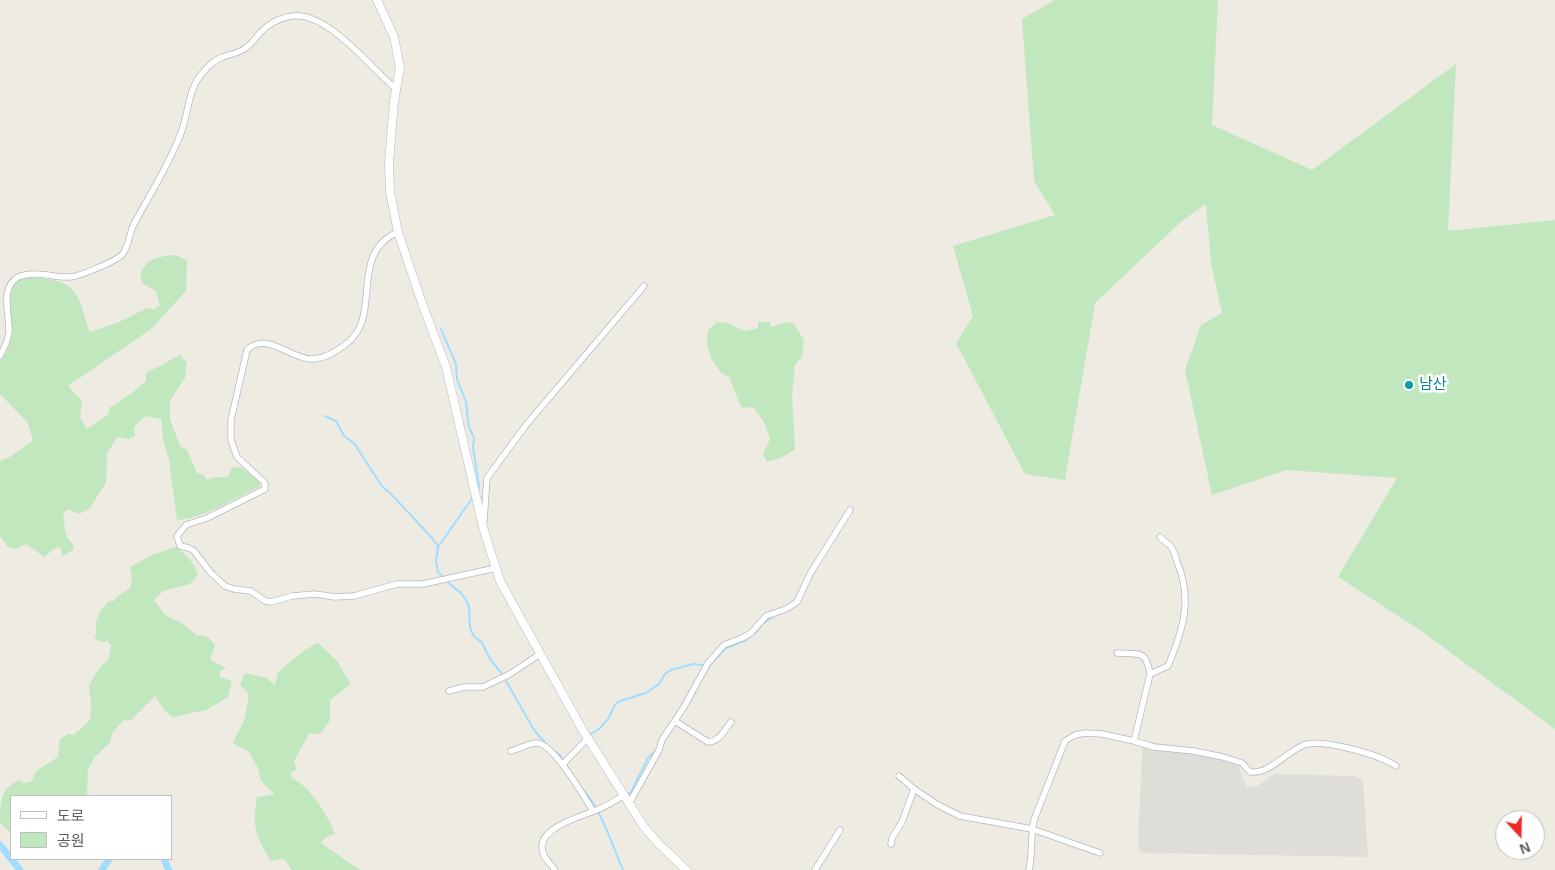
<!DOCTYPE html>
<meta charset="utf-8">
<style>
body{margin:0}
#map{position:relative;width:1555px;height:870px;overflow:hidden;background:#eeebe2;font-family:Helvetica,"Noto Sans KR",sans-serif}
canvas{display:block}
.legend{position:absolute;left:10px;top:795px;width:162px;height:65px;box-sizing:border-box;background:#fff;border:1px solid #bdbfc1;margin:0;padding:6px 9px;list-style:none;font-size:15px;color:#5b5f64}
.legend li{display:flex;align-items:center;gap:10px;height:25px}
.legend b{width:25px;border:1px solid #bdbfc1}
.north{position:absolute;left:1495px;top:810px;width:50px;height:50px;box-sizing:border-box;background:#fff;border:1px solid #bdbfc1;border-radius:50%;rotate:159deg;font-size:14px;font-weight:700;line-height:20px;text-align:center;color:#5b5f64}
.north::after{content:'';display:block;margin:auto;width:18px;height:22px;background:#ef2927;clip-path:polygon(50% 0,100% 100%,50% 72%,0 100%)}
</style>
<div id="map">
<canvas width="1555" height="870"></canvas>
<ul class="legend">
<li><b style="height:6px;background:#fff"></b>도로</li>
<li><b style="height:14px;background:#c1e7be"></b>공원</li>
</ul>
<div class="north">N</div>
</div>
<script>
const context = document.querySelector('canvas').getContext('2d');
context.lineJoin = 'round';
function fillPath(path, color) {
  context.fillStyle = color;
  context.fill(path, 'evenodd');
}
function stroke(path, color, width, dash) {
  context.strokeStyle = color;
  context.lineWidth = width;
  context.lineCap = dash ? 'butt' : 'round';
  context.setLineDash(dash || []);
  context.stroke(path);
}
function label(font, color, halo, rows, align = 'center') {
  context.font = font + ' Helvetica,"Noto Sans KR",sans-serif';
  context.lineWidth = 5;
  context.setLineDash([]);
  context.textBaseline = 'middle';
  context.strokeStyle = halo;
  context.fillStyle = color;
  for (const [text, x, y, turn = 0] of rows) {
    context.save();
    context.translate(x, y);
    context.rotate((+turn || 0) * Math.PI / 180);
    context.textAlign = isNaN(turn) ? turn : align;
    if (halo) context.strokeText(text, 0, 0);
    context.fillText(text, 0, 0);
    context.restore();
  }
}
fillPath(new Path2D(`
 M1143,741L1196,749L1236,758L1246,787L1257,786L1274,774L1355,776L1363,781L1368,857L1140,853L1138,836Z`), '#dfddd7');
fillPath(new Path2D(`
 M1055,0H1218L1212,125L1312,170L1456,64L1448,231L1555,220V729L1420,630L1338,577L1397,478L1286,470L1212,495L1185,370L1201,325L1222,313L1211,264L1206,204L1183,220L1095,303L1065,480L1025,474L956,343L973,316L953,246L1055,215L1034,181L1022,19Z
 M175,255L187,260L186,291L151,329L68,386L82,401L80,418L87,429L109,414V408L132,393L146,381V373L180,355L187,363L185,378L170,401V419L180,446L187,450L197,473L204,475L207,480L215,477H228L232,467L241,468L261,482L259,487C237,497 200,520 177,520L169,460L163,439L161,419L145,416L134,427L135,436L129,439L117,437L107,454L106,483L89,509L79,514L68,509L63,513C66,525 62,535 73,544L74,549L63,556L60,547L54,549L44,557L27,544L14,549L8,547L0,536V461L10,457L33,441L28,423L0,394V361L6,354L13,333L7,308V290C11,287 15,281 19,280C32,275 62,279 72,289C82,299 84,319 90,332L119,322L147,308L154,309L160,305L156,291L143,284L140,275C148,257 157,257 175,255Z
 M717,322L728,323L745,331L758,328V322H769L772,327L787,322L794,324L804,340L802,357L795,365L792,395L795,449L781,458L767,462L763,454L770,439L764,422L754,408L741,407L729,377L721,373L712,360L707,344L708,331Z
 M176,547C187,555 193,562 198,574L190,584L163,591L154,600L165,615L183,624L196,635L208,637L215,645L210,660L226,668L220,671V677L232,681L228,697L206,710L173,717L166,712L155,696L130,721L124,720L112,733L110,742L95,757L88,769L87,796H11V832H10L0,823C0,802 0,789 19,780L24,783L32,781L36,771L58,757L60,739L68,734L74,735L90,720L91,703L89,685L101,666L108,660L111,646L108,641L101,642L94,638L97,632L95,624L101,610L109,601H114L117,597L130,588L132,577L130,567L154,554Z
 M318,643L337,661L351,684L330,700V720L320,734H309L294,761L297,769L290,773L293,779C309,784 330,819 335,834L326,837L321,843L360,870H292L284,859L271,861C255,834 252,828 257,797L275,794L261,781L258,768L249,752L233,743L245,718L249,694L240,685L245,673L266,678L275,685L278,672L305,650Z`), '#c1e7be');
stroke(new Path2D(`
 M441,329L456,364L457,379L466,402L469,427L474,438L473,447L479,485L478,491
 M325,416L336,421L344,436L354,443L381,485L393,496L433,539L438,546
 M473,497L438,547L436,561L438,572L451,585L461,593L466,600L469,607L470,627L473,635L482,643L490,659L503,675
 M764,623L772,617
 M505,679L534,730L547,745
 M589,735L599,729L608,719L615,705L620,701L646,693L659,684L665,674L671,670L693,664L709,666L726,648L746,640L756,632L761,626
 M554,751L561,756L568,768
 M584,791C603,814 611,842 623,870
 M626,796L631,792L648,758L656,750`), '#a2ddff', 2);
stroke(new Path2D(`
 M0,845L20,870
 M164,859L169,870
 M102,870L109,859`), '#a2ddff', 7);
const street = new Path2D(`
 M398,232C347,254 384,316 346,344C337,351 323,359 311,359C289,358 266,331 247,350L231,420V440L237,457L265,483V489L207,518L186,525L177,536L180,546L189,548L194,551L211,573L225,586L234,589L251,591L265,601L271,602L292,596L315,594L335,597L354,596L397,584H423L496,568
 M0,356C4,349 8,340 9,331C9,311 0,288 18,277C36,270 52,278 70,277C81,276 92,270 102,266C109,263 116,260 122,255C129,246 129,234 134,224C150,194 169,165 181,133C188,115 188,92 200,76C206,69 213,60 223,57C231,54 240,53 247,47C257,39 260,29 274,22C282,18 290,15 300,16C332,18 373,70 397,90
 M484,520L487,478L526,425L644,286
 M1117,653C1139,655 1146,649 1150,674
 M449,691L464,687H483L510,674L540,654
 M675,721L708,742C721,741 723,731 731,722
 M1134,741L1150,674L1168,666C1183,630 1193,599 1177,562C1176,558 1174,551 1171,547C1169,544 1163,541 1160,537
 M511,751C519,749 529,743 537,743C553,743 585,798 593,811
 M563,764L588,738
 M899,776L914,789L938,805L960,816L1032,829L1100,853
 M630,802L659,750L662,740L684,707L708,663L724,645L742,638L751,633L766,616L786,609L797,602L810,574L850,510
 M891,844L892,838L902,822L914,789
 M555,870C550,863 542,857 542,847C542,825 585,816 601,808C609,805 617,799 625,795
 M815,870L840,830
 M1029,870C1033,853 1030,836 1034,820L1065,741L1075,735L1085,733L1102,734L1134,741L1154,747L1194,751L1223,757L1242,763L1250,772C1270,774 1286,752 1304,745C1322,738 1380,755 1396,766`);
const secondary = new Path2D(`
 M377,0L394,37L400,68L394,101L389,163L390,192L398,232L423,306L446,367L483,527L500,581L582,729L644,827L659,844L686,870`);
stroke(street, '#b5b9bd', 7);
stroke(secondary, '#b6babf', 9);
stroke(street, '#fff', 5.5);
stroke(secondary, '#fff', 8);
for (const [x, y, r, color] of [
 [1409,385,5,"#0f9aa8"]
]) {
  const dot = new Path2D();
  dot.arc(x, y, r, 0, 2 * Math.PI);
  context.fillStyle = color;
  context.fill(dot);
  stroke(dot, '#fff', 2);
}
label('15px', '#0d838f', '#fff', [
 ["남산",1419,385]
], 'left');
</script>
